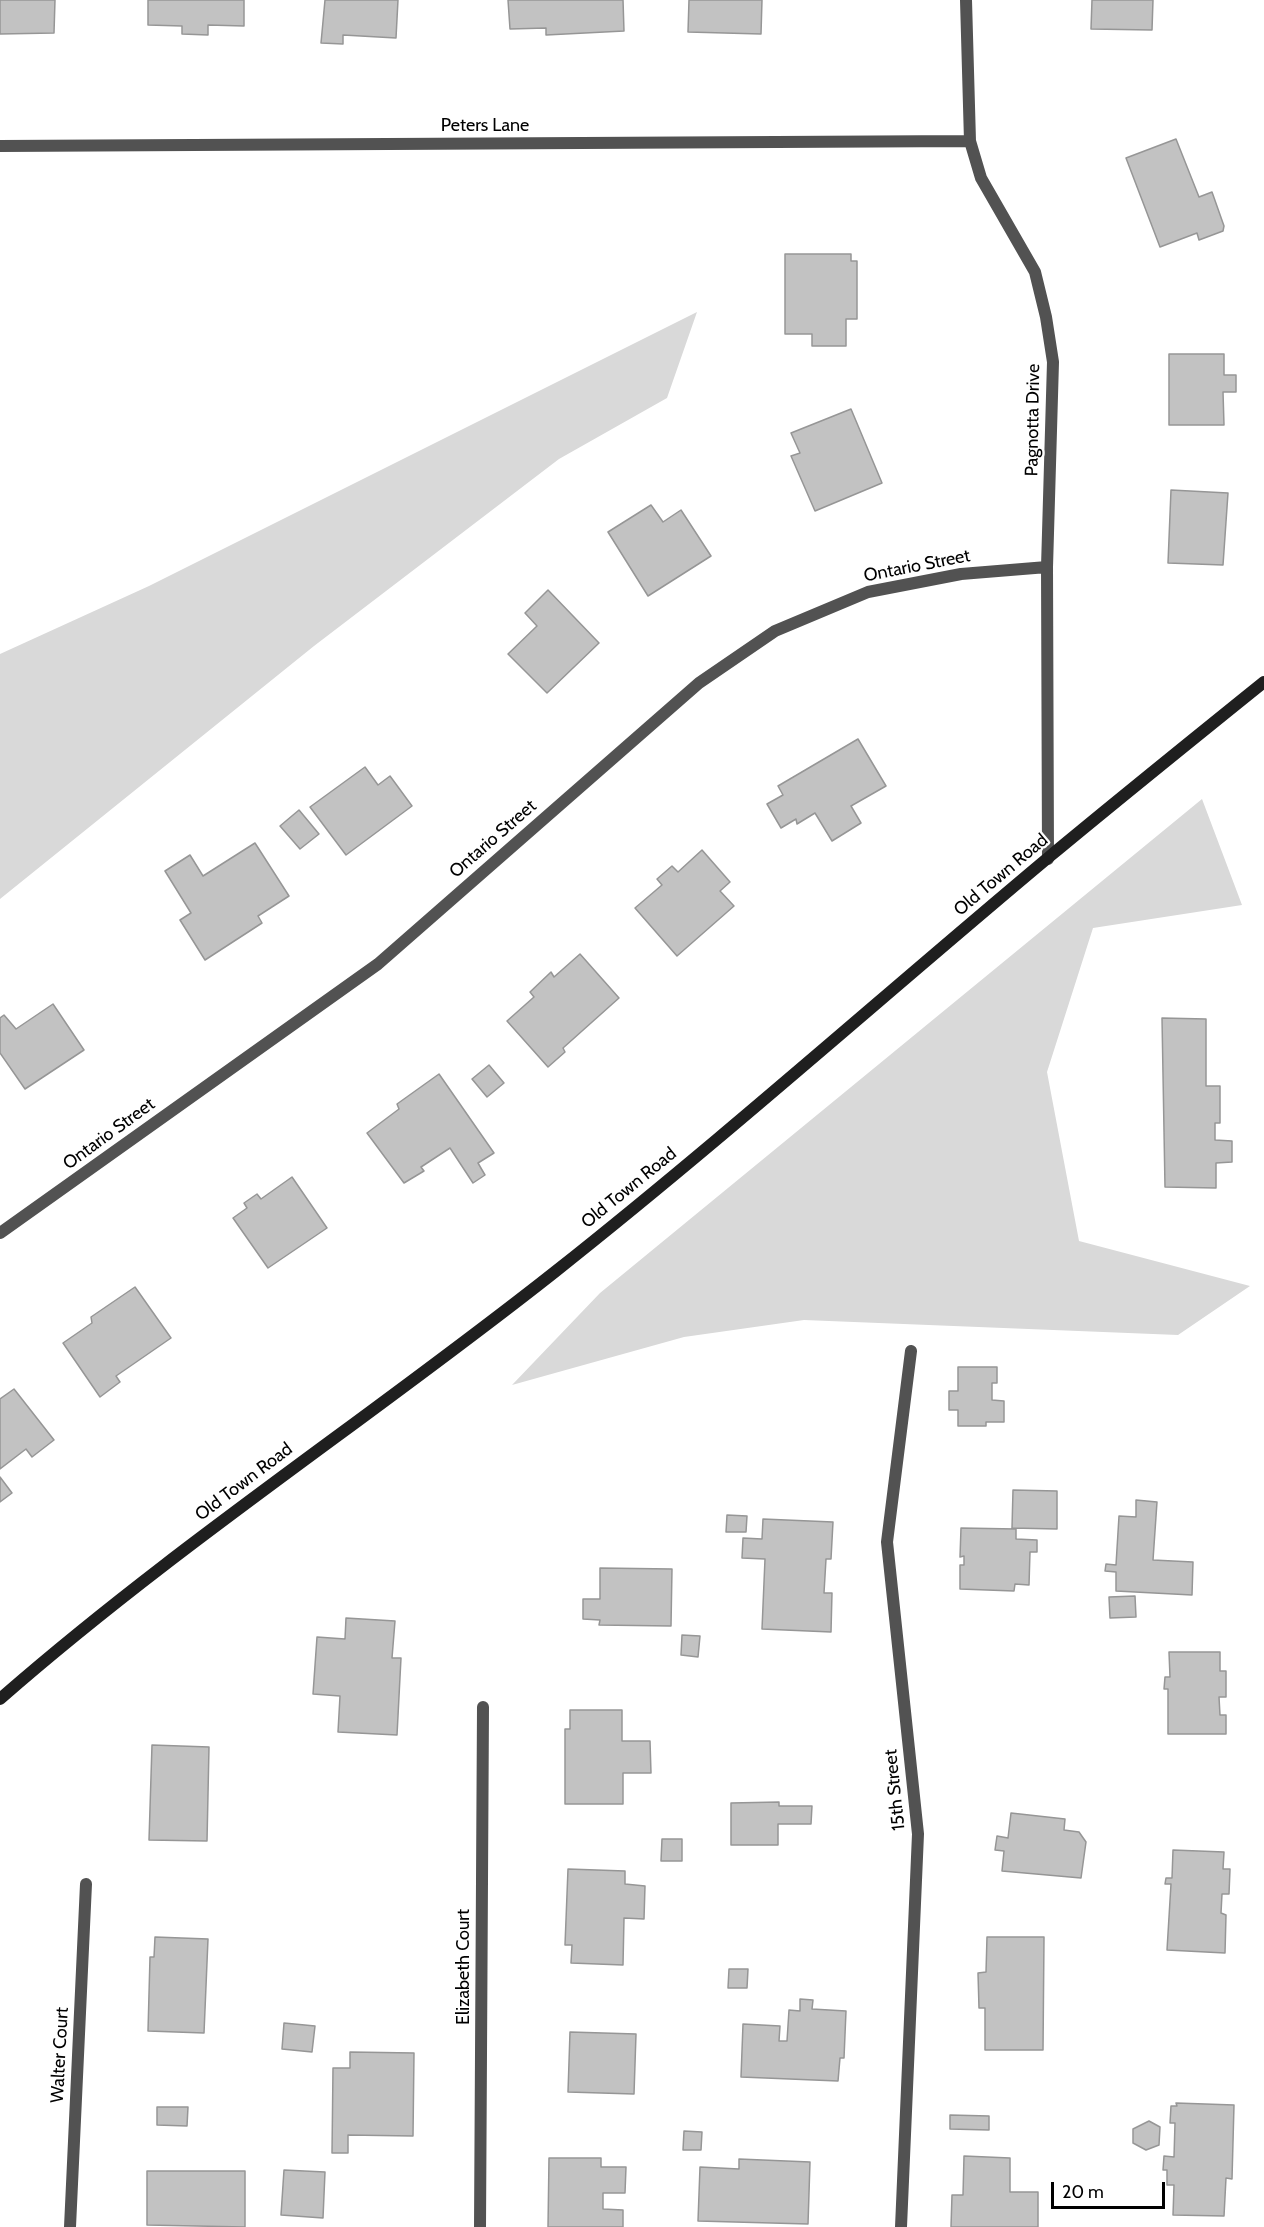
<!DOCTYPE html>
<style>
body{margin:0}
#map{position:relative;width:1264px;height:2227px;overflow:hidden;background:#fff;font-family:Cabin,sans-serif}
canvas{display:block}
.scale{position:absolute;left:1051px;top:2182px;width:114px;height:27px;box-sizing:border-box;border:3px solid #000;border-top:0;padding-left:8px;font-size:18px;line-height:21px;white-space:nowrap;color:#000;-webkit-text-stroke:4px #fff;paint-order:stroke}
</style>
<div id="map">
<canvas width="1264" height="2227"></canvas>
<div class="scale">20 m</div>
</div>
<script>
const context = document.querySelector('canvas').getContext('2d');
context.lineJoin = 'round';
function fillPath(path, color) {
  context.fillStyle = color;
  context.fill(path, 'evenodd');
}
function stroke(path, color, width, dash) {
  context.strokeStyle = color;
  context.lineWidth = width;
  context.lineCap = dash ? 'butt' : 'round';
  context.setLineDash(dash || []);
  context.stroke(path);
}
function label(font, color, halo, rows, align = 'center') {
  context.font = font + ' Cabin,sans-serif';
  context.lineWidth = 4.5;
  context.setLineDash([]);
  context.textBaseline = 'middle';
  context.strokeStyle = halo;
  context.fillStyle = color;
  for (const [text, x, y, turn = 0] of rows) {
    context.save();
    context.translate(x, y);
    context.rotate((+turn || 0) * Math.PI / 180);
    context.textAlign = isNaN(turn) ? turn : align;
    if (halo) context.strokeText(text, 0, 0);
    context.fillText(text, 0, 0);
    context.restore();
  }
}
fillPath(new Path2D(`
 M697,312L667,398L559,459L314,646L0,899V654L149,586Z
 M1202,799L1242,905L1093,928L1047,1072L1079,1241L1250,1286L1178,1335L804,1320L684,1337L512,1385L600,1293Z`), '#d9d9d9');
const building = new Path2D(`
 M0,0H55L54,33L0,34Z
 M148,0H244V26L208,25V35L182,34V26L148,25Z
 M325,0H398L396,38L343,35V44L321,43Z
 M508,0H623L624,31L546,35V28L510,29Z
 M689,0H762L761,34L688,32Z
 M1092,0H1153L1152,30L1091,29Z
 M1176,139L1199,197L1212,192L1224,226L1223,231L1199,240L1197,233L1160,247L1126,158Z
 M785,254H851V261H857V319H846V346H812V334H785Z
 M1169,354H1224V375H1236V392H1223L1224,425H1169Z
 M851,409L882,483L815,511L791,456L800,453L791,433Z
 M1171,490L1228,493L1223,565L1168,563Z
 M651,505L663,522L681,510L711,556L648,596L608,532Z
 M548,590L599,643L547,693L508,654L537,626L525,613Z
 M858,739L886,786L851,806L861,823L832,841L815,813L797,824L796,819L781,828L767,804L783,795L778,786Z
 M365,767L378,785L390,776L412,806L346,855L310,807Z
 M299,810L319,834L300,849L280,826Z
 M255,843L289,896L258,916L262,923L205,960L180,920L191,913L165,871L190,855L203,876Z
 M702,850L730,882L720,891L734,906L677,956L635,908L662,885L657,879L672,866L678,872Z
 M580,954L619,998L563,1048L565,1052L548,1067L507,1021L534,997L530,992L551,972L554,977Z
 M53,1004L84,1050L25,1089L0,1053V1018L4,1015L16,1029Z
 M1162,1018L1206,1019V1086H1220V1123H1215V1140L1232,1141V1162L1216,1163V1188L1165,1187Z
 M489,1065L504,1083L487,1097L472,1079Z
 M439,1074L494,1153L478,1163L485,1175L473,1183L450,1148L421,1167L424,1171L404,1183L367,1133L399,1109L397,1104Z
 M292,1177L327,1228L268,1268L233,1218L247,1208L244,1203L257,1194L261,1199Z
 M135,1287L171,1338L116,1376L120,1382L100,1397L63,1343L92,1323L91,1317Z
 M958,1367H997V1383H992V1400L1004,1401V1422H986V1426H958V1410H949V1391H958Z
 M14,1389L54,1440L32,1457L26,1449L0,1469V1399Z
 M0,1477L12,1493L0,1502Z
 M1013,1490L1057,1491V1529L1012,1528Z
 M1136,1500L1157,1502L1153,1560L1193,1562L1192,1595L1116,1591V1572L1105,1571L1106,1564L1116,1565L1119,1516L1136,1517Z
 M727,1515L747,1516L746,1532H726Z
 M763,1519L833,1522L831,1559H826L824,1593H832L831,1632L762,1629L765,1559L742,1558L743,1538L762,1539Z
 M961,1528L1016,1529V1539L1037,1540V1552H1030L1029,1585L1015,1584L1014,1591L960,1589V1565H964V1556L960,1557Z
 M600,1568L672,1569L671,1626L599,1625L600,1620L583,1619V1599H600Z
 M1135,1596L1136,1617L1110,1618L1109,1597Z
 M346,1618L395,1621L392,1658H401L397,1735L338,1732L340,1696L313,1694L317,1637L345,1639Z
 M682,1635L700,1636L698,1657L681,1655Z
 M1169,1652H1220V1671H1226V1697H1219L1220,1715H1226V1734H1168V1689H1164L1165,1677H1170Z
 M570,1710H622V1741H650L651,1773H623V1804H565V1729H570Z
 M152,1745L209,1747L207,1841L149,1840Z
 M779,1802V1806H812L811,1824H778V1845H731V1803Z
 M1011,1813L1065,1819L1064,1830L1079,1832L1086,1842L1081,1878L1002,1871L1004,1851L995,1850L997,1836L1008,1838Z
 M662,1839H682V1861H661Z
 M1173,1850L1224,1852L1223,1869H1230L1229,1894H1222L1221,1913L1226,1915L1225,1953L1167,1950L1171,1884H1165L1166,1878H1172Z
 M568,1869L625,1871V1884L645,1886L644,1919L624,1918L623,1965L571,1963L572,1945H565Z
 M155,1937L208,1939L204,2033L148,2031L150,1957H154Z
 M987,1937H1044L1043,2050H985V2008H979L978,1973L986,1972Z
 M729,1969H748L747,1988H728Z
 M800,1999L813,2000L812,2009L846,2011L844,2058H840L838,2081L741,2077L743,2024L780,2026L779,2041H787L789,2010L800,2011Z
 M284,2023L315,2026L312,2052L282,2049Z
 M570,2032L636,2034L634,2094L568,2092Z
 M350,2052L414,2053L413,2136L348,2135V2153H332L333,2068H350Z
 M1176,2103L1234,2105L1232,2179L1226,2178L1224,2216L1173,2215L1174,2185H1167V2170H1163L1164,2156L1174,2157L1175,2123H1170L1171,2106H1177Z
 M157,2107H188L187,2126L157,2125Z
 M950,2115L989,2116V2130L950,2129Z
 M1149,2121L1160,2127L1159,2145L1146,2150L1133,2143V2129Z
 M684,2131L702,2132L701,2150H683Z
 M964,2156L1010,2158V2192H1038V2227H951L952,2195H963Z
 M549,2158H601V2167H626L625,2193H603V2209L623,2210V2227H548Z
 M739,2159L810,2162L808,2224L698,2221L700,2167L739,2169Z
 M284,2170L325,2172L323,2218L281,2215Z
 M147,2171H245V2227L147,2225Z`);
fillPath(building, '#c2c2c2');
stroke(building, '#969696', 1.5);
stroke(new Path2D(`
 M966,0L970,141L981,178L1035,272L1046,317L1053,362L1047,567L1048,859
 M0,146L970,141
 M0,1233L378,964L699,683L775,631L868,592L961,574L1047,567
 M70,2227L86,1884
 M480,2227L483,1707
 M901,2227L918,1834L887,1542L911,1351`), '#525252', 12);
stroke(new Path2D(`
 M0,1699C176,1545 373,1416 556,1271C724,1138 884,995 1049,857C1120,798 1192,740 1264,682`), '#1f1f1f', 12);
label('18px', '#000', '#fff', [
 ["Peters Lane",485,126],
 ["Pagnotta Drive",1033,420,-89],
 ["Ontario Street",917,566,-11],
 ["Ontario Street",493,839,-41],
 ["Old Town Road",1001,875,-40],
 ["Ontario Street",109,1134,-36],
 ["Old Town Road",629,1188,-39],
 ["Old Town Road",244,1482,-37],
 ["15th Street",895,1790,-96],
 ["Elizabeth Court",464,1967,-90],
 ["Walter Court",60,2055,-87]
]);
</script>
